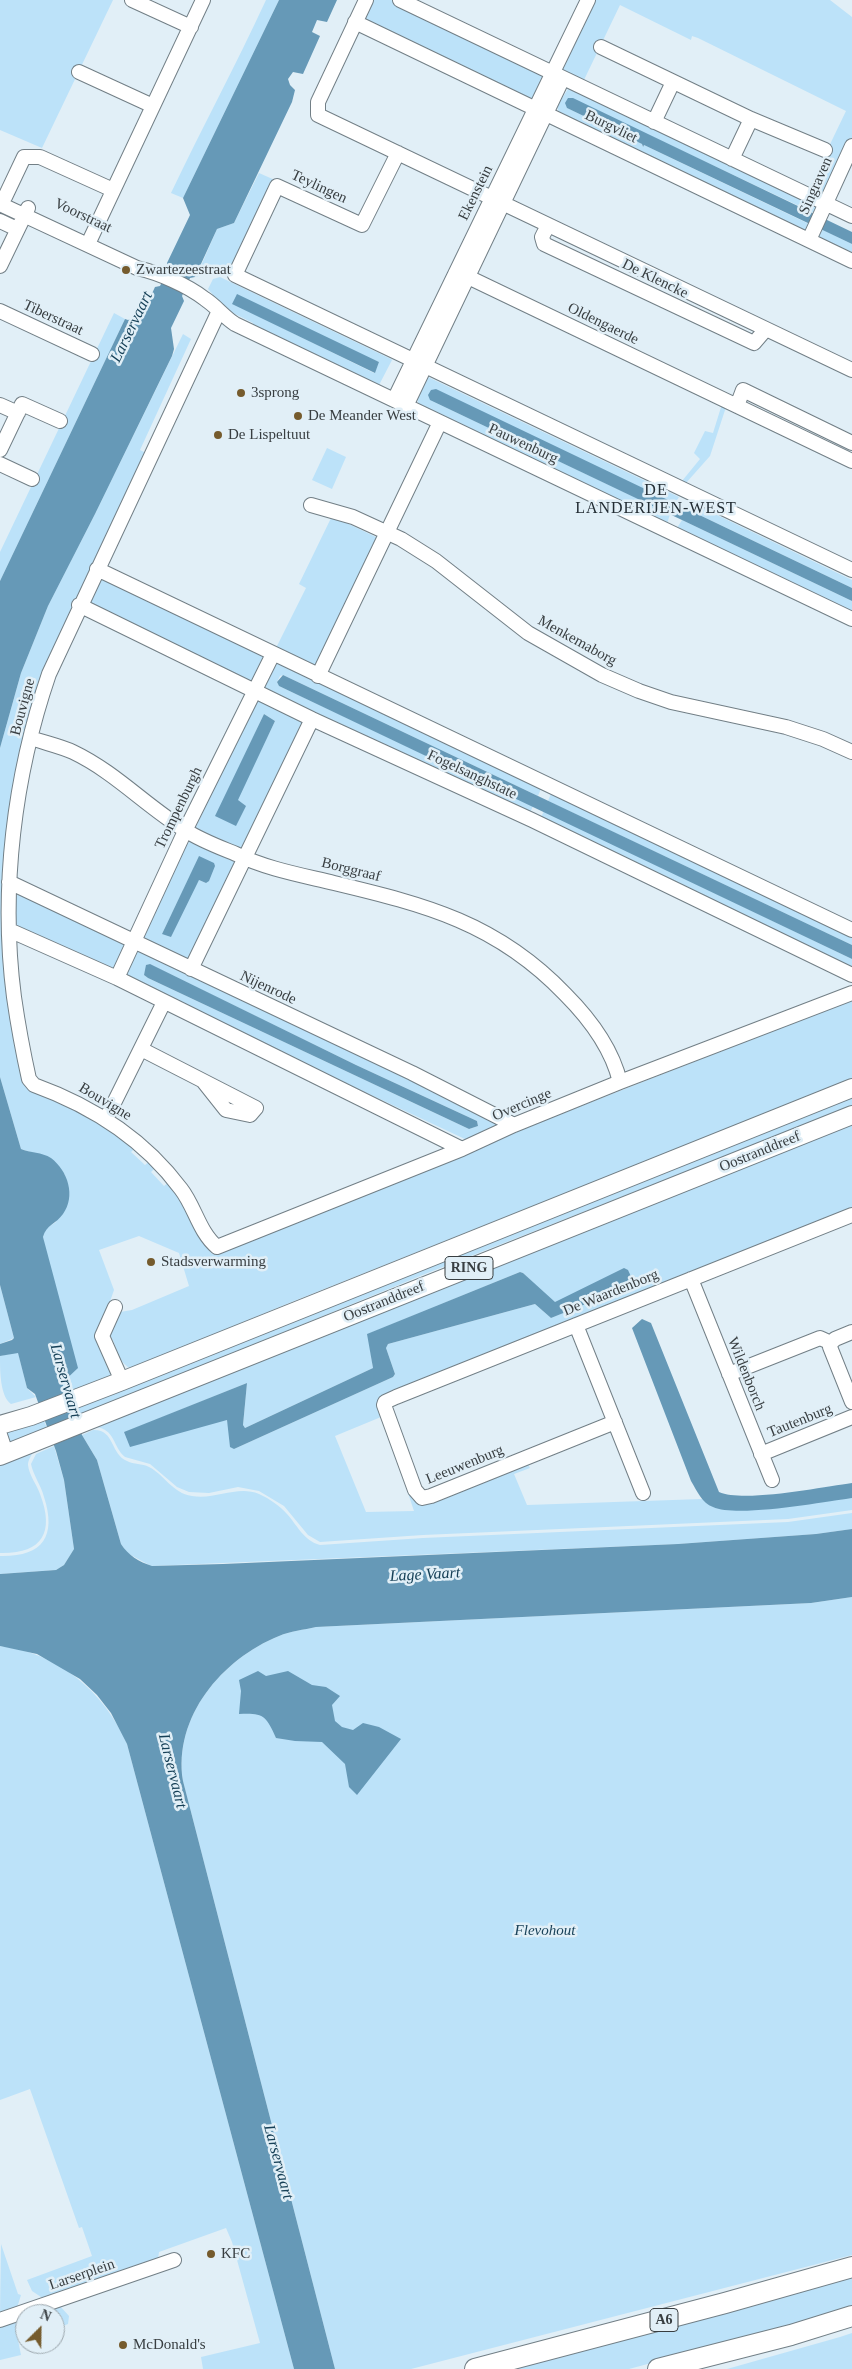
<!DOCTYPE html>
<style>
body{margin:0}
#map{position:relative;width:852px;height:2369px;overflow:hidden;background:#e1eff7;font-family:Georgia,serif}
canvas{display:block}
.north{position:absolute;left:15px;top:2304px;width:50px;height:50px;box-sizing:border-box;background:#e1eff7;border:1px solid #9da8ae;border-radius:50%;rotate:23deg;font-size:14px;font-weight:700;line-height:20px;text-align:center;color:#383e41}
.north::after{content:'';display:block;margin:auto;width:18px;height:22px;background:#755b2d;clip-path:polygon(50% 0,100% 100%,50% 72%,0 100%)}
</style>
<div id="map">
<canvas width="852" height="2369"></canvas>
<div class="north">N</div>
</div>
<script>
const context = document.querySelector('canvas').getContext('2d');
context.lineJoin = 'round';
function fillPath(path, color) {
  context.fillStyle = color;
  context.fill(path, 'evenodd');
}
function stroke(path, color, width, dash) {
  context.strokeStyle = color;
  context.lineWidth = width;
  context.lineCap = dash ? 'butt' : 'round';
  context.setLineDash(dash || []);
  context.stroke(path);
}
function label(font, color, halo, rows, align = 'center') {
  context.font = font + ' Georgia,serif';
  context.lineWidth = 5;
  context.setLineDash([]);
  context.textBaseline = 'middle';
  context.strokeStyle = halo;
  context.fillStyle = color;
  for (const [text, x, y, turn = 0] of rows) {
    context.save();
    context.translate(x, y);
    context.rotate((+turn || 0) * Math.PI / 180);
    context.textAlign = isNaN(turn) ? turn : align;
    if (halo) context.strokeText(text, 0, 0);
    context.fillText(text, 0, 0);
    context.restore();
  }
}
fillPath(new Path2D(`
 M0,0H113L42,148L0,130Z
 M266,0H279L183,198L171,193C202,128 236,65 266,0Z
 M370,0H391L547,73L533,102L361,19Z
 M592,0H830L852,17V138L824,195L809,188L846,111L698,38L692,36L691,40L620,5L583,82L560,72Z
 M568,89L591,98L794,196L818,205L814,213L570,98L567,108L642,144V147L644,145L809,224L807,232L559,113L557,106Z
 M259,173L277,181L230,271L219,269L196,277L217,229L234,223Z
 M821,229L852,244V252L830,242L825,244L817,237Z
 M220,277L391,359L392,360L378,387L252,327L253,323L225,309L208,289L213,279ZM232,303L379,362L375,372L374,373Z
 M114,313L125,319L0,581V552Z
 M183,334L191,339L140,450L148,454L66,621L6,857L29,1087L61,1099L137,1146L131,1152L145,1165L151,1160L157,1166L151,1172L164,1186L170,1181L212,1254L451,1157L852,1000V1079L289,1303L131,1369C114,1359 119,1345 108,1333L120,1312L132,1310L189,1286L179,1253L139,1236L99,1250L114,1290L98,1336L112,1371L109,1378L66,1394L62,1383L43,1237L45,1229L56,1222L65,1175L50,1158L21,1149L0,1077V748L21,673L48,606L95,514Z
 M428,377L679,497L675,504L430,400L670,514L667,524L419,406L417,398Z
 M722,404L726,407L710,456L686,483L682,481L700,459L694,453L705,431L713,433Z
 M327,448L346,457L332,489L312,480Z
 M690,502L852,580V588L687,509Z
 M332,516L378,538L317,667L276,648L306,588L299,584Z
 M682,520L852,601V614L677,528Z
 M103,578L261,651L265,658L252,683L89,605L98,579Z
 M279,660L542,786L538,796L283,675L280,676L277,682L279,686L533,806L528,817L262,689L274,662Z
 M260,698L303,719V726L242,852L195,829L254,703ZM264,714L275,721L237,800L216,816Z
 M552,791L852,934V945L548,801Z
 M544,811L852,959V971L538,823Z
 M193,839L234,859L237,863L188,963L143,940V934L186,845ZM199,857L206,883L199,880L162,934Z
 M22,894L125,943L126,950L114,974L14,928V896Z
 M141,950L506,1124L467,1140L126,980C125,969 130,955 141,950ZM149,964L356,1065L477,1121L478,1126L469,1129L148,978L144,975Z
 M852,1095V1106L840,1111L425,1274L75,1418L71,1408Z
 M852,1122V1210L378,1401L377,1406L381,1417L335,1436L366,1512L414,1511L408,1493L412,1492L413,1497L527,1462L530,1468L514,1474L527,1505L702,1499L713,1507L762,1509L852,1498V1510L788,1519L423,1535L320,1542L308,1535L284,1506L259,1491L238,1487L209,1493L189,1492L177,1487L150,1464L125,1457C113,1447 115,1429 96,1427ZM520,1272L523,1273L553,1303L634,1284L551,1318L535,1304L388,1344L386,1348L395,1374L393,1377L234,1449L227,1420L123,1433L247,1383L243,1425L245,1428L373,1368L368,1334Z
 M0,1285L14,1338L0,1344Z
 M18,1352L27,1388L36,1397L11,1404C0,1396 0,1371 0,1356Z
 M42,1417L48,1430L10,1445L6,1429Z
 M93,1430C115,1429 110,1454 127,1461C134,1465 142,1463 149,1467C165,1475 172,1493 192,1496C216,1500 237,1485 259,1494C270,1499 280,1506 287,1514C297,1525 304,1541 320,1545L423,1538L788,1522L852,1513V1529L816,1534L678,1544L151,1566L127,1553L121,1544L97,1460L82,1435Z
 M54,1446L64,1480L74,1549L64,1565L56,1570L0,1574V1556C42,1557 57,1537 44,1497C41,1485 33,1475 31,1464L36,1454Z
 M34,1451C31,1456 28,1460 28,1465C29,1475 37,1485 40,1494C55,1533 42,1554 0,1553V1462Z
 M852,1597V2255L411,2369H335L183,1781C173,1717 222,1659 279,1636C290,1631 304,1630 316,1627L811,1603Z
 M0,1646C58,1653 104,1691 127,1744L294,2369H203L201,2357L260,2343L232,2242L226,2228L159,2252L158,2259L44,2299L32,2291L27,2280L92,2256L82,2227L79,2228L30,2089L0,2100Z
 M1,2244L18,2294L21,2295L17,2308L0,2314Z
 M852,2274V2309L629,2369H501Z
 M60,2306L69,2316L68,2324L55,2329V2314H36Z
 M25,2318V2339L18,2340L21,2355L0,2360V2326Z
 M852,2333V2369H727L840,2337Z`), '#bce2f9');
fillPath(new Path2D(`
 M279,0H337L327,22L317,20L312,32L320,36L303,74L293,72L288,79L290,85L295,90L292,102L234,223L217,229L195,277L190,278L182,296L184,301L171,328L174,349L172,356L95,514L48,606L21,673L0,748V581L125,319L128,320L142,315L155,287L160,286L169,268L167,263L190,215L183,198Z
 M568,98H573L852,232V244L644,145L643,147L642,144L567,108L565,103Z
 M237,294L379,362L375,373L232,304Z
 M436,389L852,588V601L430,400L428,395L431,390Z
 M283,675L852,945V959L279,686L277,682Z
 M264,714L275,721L238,800L246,806L236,826L215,816Z
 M199,856L214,863L215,866L209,881L206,883L199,880L171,937L162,934Z
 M150,964L356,1065L477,1121L478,1126L469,1129L148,978L144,975L146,965Z
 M0,1077L21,1149C30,1153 42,1152 51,1158C68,1171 76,1196 63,1214C56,1224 46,1225 43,1237L78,1368L62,1383L82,1435L97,1460L121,1544C128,1555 139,1562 152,1566L223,1564L678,1544L816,1534L852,1529V1597L811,1603L316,1627C304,1630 290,1631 279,1636C222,1659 173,1717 183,1781L335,2369H294L127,1744L111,1713L97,1695L80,1679L37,1654L0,1646V1574L56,1570L64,1565L74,1549L64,1480L56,1451L35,1394L27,1388L18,1353L0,1356V1344L12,1340L14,1338L0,1285Z
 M624,1268L628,1270L634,1283L633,1285L551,1318L535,1304L388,1344L386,1348L395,1374L393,1377L234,1449L230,1447L227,1420L130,1447L124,1432L247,1383L243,1425L245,1428L373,1368L367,1334L520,1272L523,1273L555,1302Z
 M642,1319L651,1323L719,1492C744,1503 822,1487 852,1483V1498C823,1502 737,1518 713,1507C702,1503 697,1491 691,1481L632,1328Z
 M258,1671L266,1676L288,1671L312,1685L326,1687L340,1696L332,1705L335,1721L342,1727L353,1730L363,1723L379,1727L401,1739L357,1795L349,1787L345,1764L322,1742L295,1741L276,1738C266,1715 263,1713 239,1714L241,1691L239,1680Z`), '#6699b7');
const minor = new Path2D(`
 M132,0L191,27
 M366,0L318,102V115L852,370
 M400,0L852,216
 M355,22L852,261
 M601,47L751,119L825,150
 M79,72L153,106
 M654,122L673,82
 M398,153L362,225L277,186L235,275L852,570
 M732,159L751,119
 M5,197L24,157H40L113,190
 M0,204L137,268C159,273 187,285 205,299C216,306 224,317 235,324L852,619
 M0,221L17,229
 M548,225L542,237L544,244L754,343L766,329
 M809,240L852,146
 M88,244L203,0
 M0,266L28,208
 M455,274L468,277L852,461
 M0,311L92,354
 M219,311L49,674C14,776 0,890 14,997C18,1025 23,1052 29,1079L34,1085C92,1106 143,1138 181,1189C195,1207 199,1232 217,1247L462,1149L514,1125L620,1082L852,993
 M394,400L588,0
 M0,405L18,413
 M406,406L563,78
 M737,406L743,390L852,443
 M0,450L22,404L60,421
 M0,464L32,479
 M311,505L353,517L401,539L436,561L528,633L602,675L639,691L671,702L786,727L823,739L852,752
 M97,569L852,930
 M79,605L312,719L532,820L852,975
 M318,676L440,422
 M31,738C45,743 60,746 73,752C115,772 146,806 185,830C200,840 219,847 236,854C267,869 301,875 334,883C426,905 497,923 565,994C589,1018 612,1049 620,1082
 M9,882L412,1073L514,1125
 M9,930L117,978L462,1149
 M191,969L312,719
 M117,978L185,831L273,654
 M141,1049L256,1108L250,1115L226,1110L203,1081
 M106,1119L164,1002
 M691,1279L772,1480
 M115,1307L102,1336L122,1381
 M576,1325L643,1493
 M831,1343L830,1347L852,1402
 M831,1343L835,1339L852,1332
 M729,1374L820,1338L831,1343
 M615,1422L431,1496L422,1498L415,1490L384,1405L385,1402L396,1397L852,1215
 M0,1435L6,1453
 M761,1454L852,1417
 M0,2320L174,2260`);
const major = new Path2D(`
 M0,1425L31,1416L122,1381L852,1088
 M0,1456L852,1115`);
const highway = new Path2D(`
 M475,2369L725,2303L852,2267
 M658,2369L791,2335L852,2316`);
stroke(minor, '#727f86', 16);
stroke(major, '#727f86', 20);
stroke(highway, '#727f86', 22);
stroke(minor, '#fff', 14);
stroke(major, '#fff', 18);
stroke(highway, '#fff', 20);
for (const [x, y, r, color] of [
 [126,270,5,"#755b2d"],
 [241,393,5,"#755b2d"],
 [298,416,5,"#755b2d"],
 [218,435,5,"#755b2d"],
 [151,1262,5,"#755b2d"],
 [211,2254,5,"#755b2d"],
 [123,2345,5,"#755b2d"]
]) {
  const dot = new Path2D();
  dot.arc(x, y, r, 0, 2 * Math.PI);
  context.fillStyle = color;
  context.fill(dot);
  stroke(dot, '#e1eff7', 2);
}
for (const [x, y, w] of [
 [469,1268,48],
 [664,2320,28]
]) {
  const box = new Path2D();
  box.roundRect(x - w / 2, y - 11.5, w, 23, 4);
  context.fillStyle = '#e1eff7';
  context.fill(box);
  stroke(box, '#383e41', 1);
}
label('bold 14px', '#383e41', null, [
 ["RING",469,1268],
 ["A6",664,2320]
]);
label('15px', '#383e41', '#e1eff7', [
 ["Burgvliet",611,127,26],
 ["Singraven",816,186,-66],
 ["Teylingen",319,187,25],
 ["Ekenstein",476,193,-64],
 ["Voorstraat",83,216,25],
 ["De Klencke",655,279,26],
 ["Tiberstraat",53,318,25],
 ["Oldengaerde",603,324,26],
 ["Pauwenburg",523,444,25],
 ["Menkemaborg",577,641,29],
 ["Bouvigne",23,707,-75],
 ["Fogelsanghstate",472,775,25],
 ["Trompenburgh",179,808,-64],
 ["Borggraaf",351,870,14],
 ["Nijenrode",268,988,25],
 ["Bouvigne",105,1102,31],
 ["Overcinge",522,1105,-23],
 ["Oostranddreef",760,1152,-22],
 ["De Waardenborg",611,1293,-22],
 ["Oostranddreef",384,1302,-22],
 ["Wildenborch",746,1374,68],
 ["Tautenburg",800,1421,-22],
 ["Leeuwenburg",465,1465,-22],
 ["Larserplein",82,2275,-19]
]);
label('15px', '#383e41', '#e1eff7', [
 ["Zwartezeestraat",136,270],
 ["3sprong",251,393],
 ["De Meander West",308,416],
 ["De Lispeltuut",228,435],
 ["Stadsverwarming",161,1262],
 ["KFC",221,2254],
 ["McDonald's",133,2345]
], 'left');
label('italic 15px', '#1a435a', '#e1eff7', [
 ["Flevohout",545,1931]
]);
label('italic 16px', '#164057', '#e1eff7', [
 ["Larservaart",132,327,-64],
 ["Larservaart",65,1381,74],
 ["Lage Vaart",425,1575,-3],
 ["Larservaart",172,1771,76],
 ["Larservaart",278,2162,75]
]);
context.letterSpacing = '1px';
label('16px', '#212b32', '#e1eff7', [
 ["DE",656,491],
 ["LANDERIJEN-WEST",656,509]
]);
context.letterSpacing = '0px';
</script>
